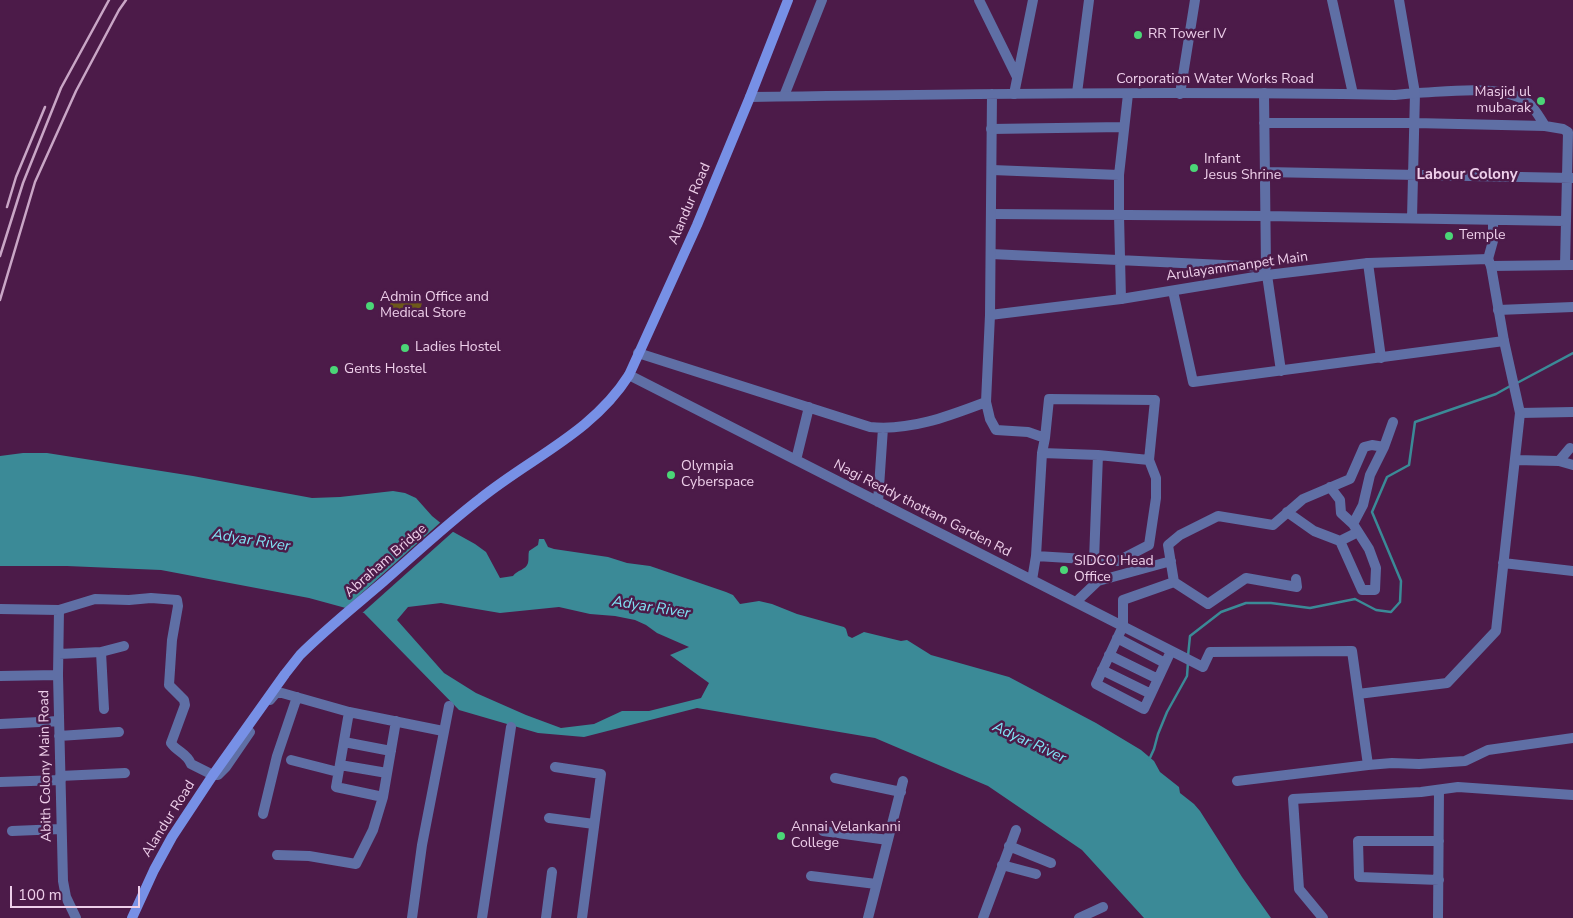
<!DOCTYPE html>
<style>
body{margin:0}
#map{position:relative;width:1573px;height:918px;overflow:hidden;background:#4c1b49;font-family:"Nunito Sans",sans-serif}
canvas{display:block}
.scale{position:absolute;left:10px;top:886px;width:130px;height:22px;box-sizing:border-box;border:2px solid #eecfea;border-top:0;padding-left:6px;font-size:15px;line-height:18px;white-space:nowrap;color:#eecfea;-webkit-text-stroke:4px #4c1b49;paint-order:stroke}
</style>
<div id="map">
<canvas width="1573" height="918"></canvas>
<div class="scale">100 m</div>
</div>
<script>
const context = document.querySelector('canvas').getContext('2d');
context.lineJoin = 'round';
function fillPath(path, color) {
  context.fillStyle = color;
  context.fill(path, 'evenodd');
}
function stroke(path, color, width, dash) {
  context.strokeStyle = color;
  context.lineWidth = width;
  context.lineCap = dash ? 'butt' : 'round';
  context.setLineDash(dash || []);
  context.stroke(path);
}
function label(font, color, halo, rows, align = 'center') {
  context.font = font + ' "Nunito Sans",sans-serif';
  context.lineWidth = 5;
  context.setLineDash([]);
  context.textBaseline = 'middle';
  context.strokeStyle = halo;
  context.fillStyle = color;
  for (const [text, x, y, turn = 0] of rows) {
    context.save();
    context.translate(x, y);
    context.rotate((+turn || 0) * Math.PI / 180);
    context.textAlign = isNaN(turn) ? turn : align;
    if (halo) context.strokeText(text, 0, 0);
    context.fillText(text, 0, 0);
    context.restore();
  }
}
fillPath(new Path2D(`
 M390,294H410L418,296L422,302L421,307L412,315L390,316Z`), '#6e591a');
fillPath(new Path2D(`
 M23,453H47L193,476L312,498L340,497L393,491L405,493L416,498L432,516L448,529L475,544L486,552L500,578L513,576C517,570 526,570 528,563C529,559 528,555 529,551L538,545L539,539H544L548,547L554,549L608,557L627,563L650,566L726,592L733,595L740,604L759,601L772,604L797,614L844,627L846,629L848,636L852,638L864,632L901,641L907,640L931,655L1009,677L1096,723L1141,750L1154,761L1160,772L1179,787L1180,793L1194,804L1200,811L1242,877L1271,918H1144L1082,850L988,786L875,738L697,708L584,737L538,733L459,710L364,613L309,598L161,570L67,566H0V456ZM441,603L500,613L559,607L590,614L615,616L635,620L646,625L657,633L689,647L670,655L709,683L701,698L649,711H622L594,724L561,728L526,715L476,693L444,673L397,620L408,607Z`), '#3b8a97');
fillPath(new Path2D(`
 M442,521L455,530L360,615L343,610Z`), '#4c1b49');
stroke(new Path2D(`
 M1517,383L1573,353
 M1188,656L1190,636L1221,612L1246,603H1271L1310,608L1355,599L1376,610L1391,612L1400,602L1401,581L1372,512L1387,477L1409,465L1415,422L1496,394L1512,385
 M1149,760L1154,749L1158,734L1167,712L1187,676L1188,662`), '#3b8a97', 2.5);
stroke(new Path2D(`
 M979,0L1017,77
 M1332,0L1353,94
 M1077,93L1089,0
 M1014,94L1033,0
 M1180,94L1195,0
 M784,96L822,0
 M1264,123H1415L1545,126L1563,129L1568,132L1565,265
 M991,129L1123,127
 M992,170L1119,175
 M1265,172L1572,178
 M991,214L1265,216L1565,221
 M1412,218L1415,93C1446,92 1499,84 1526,101C1533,105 1540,118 1545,126
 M991,254L1266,267L1264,93
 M1488,259L1493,241V220
 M1368,263L1381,358
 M1491,266L1573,265
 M1267,275L1281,371
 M1173,291L1193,382L1504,341
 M1121,299L1119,215V175L1128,94
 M1498,310L1573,307
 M990,315L986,402L990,419L996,430L1028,432L1045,438L1042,453L1036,556L1032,580
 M638,353L870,427C911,431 949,416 986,402
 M629,375L1203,667L1210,652L1352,651L1368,765
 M1384,447L1393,422
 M1042,453L1098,455L1149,460L1155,400L1049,399L1045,438
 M796,460L809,407
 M1515,460L1559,461L1573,465
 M1559,461L1570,448
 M1330,487L1340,500L1341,513L1353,524
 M878,502L883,428
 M1287,512L1314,531L1340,541L1362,590H1375L1376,568L1369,549L1353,524L1363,505L1370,475L1384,447L1372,445L1364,447L1350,479L1303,499L1273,525L1218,516L1180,535L1168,545L1174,582L1208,604L1246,578L1297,587L1296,579
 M1340,541L1358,532
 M1036,556L1118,561L1149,545L1156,498V478L1149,460
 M1094,560L1098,455
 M1503,563L1573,571
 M1076,602L1098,581L1171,561
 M0,609L59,610L95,599L129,600L151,598L177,600L178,606L172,640L169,685L184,700L185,705L171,743C177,752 187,753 191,764L213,775H218L226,767L250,732
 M59,610L58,675L63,881L66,897L76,918
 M1117,638L1165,663
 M1171,651L1144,709L1096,684L1123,626V600L1174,582
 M101,652L104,709
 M59,654L101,652L124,646
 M1109,655L1158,679
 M1102,670L1151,694
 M0,676L58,675
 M1358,694L1447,683L1496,631L1520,413
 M270,700L276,693H282L349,712L443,731
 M349,712L336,787L383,797
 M0,724L59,721
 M59,736L119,732
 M344,742L391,751
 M291,760L338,772
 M340,765L387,773
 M555,767L601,774L582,918
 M60,776L125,773
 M835,778L901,792
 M1237,781L1368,765L1392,763L1419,764L1465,761L1488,750L1573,738
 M0,782L61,780
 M263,814L277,756L297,697
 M549,818L594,824
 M12,831L61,829
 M823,831L888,840
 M1009,846L1051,863
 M277,855L309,856L356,864L373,830L383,797L396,721
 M1002,865L1036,874
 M811,876L876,884
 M1439,880L1359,877L1358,841H1439
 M412,918L422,845L449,706
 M482,918L511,727
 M546,918L552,872
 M868,918L903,781
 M983,918L1016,830
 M1079,918L1103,907
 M1323,918L1299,889L1293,799L1421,792L1458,787L1573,795
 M1438,918L1439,790`), '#5f6fa5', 10);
stroke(new Path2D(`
 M992,94L990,315L1121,299L1267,275L1368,263L1488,259L1491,266L1504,341L1520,413L1573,412
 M750,97C965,94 1180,91 1395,95L1415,93L1399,0`), '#5f6fa5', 10);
stroke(new Path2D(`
 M132,918L154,870L172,837L213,775L285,674L300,655C326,629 355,606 383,582C415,554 447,524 481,498C532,457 593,432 629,375L697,225L750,97L788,0`), '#7790e6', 10);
stroke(new Path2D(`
 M7,207L16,177L45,107
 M0,256L23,183L61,88L109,0
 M0,300L35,182L76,91L119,10L126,0`), '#c9a6c6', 2.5);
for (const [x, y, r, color] of [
 [1138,35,5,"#4bd677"],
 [1541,101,5,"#4bd677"],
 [1194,168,5,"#4bd677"],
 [1449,236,5,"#4bd677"],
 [370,306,5,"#4bd677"],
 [405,348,5,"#4bd677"],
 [334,370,5,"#4bd677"],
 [671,475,5,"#4bd677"],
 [1064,570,5,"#4bd677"],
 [781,836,5,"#4bd677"]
]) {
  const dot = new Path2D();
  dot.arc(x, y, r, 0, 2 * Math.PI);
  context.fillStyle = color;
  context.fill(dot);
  stroke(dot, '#4c1b49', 2);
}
label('14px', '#eecfea', '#4c1b49', [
 ["RR Tower IV",1148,35],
 ["Masjid ul",1531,93,"right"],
 ["mubarak",1531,109,"right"],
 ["Infant",1204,160],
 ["Jesus Shrine",1204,176],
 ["Temple",1459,236],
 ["Admin Office and",380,298],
 ["Medical Store",380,314],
 ["Ladies Hostel",415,348],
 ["Gents Hostel",344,370],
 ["Olympia",681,467],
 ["Cyberspace",681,483],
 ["SIDCO Head",1074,562],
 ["Office",1074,578],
 ["Annai Velankanni",791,828],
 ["College",791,844]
], 'left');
label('14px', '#eecfea', '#4c1b49', [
 ["Corporation Water Works Road",1215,80],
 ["Alandur Road",690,204,-67],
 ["Arulayammanpet Main",1237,267,-8],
 ["Nagi Reddy thottam Garden Rd",922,509,27],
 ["Abraham Bridge",386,561,-41],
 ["Abith Colony Main Road",46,766,-91],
 ["Alandur Road",169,819,-58]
]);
label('bold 15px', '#eecfea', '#4c1b49', [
 ["Labour Colony",1467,175]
]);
label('italic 15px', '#80e4f5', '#4c1b49', [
 ["Adyar River",251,541,9],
 ["Adyar River",651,608,9],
 ["Adyar River",1029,743,25]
]);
</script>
